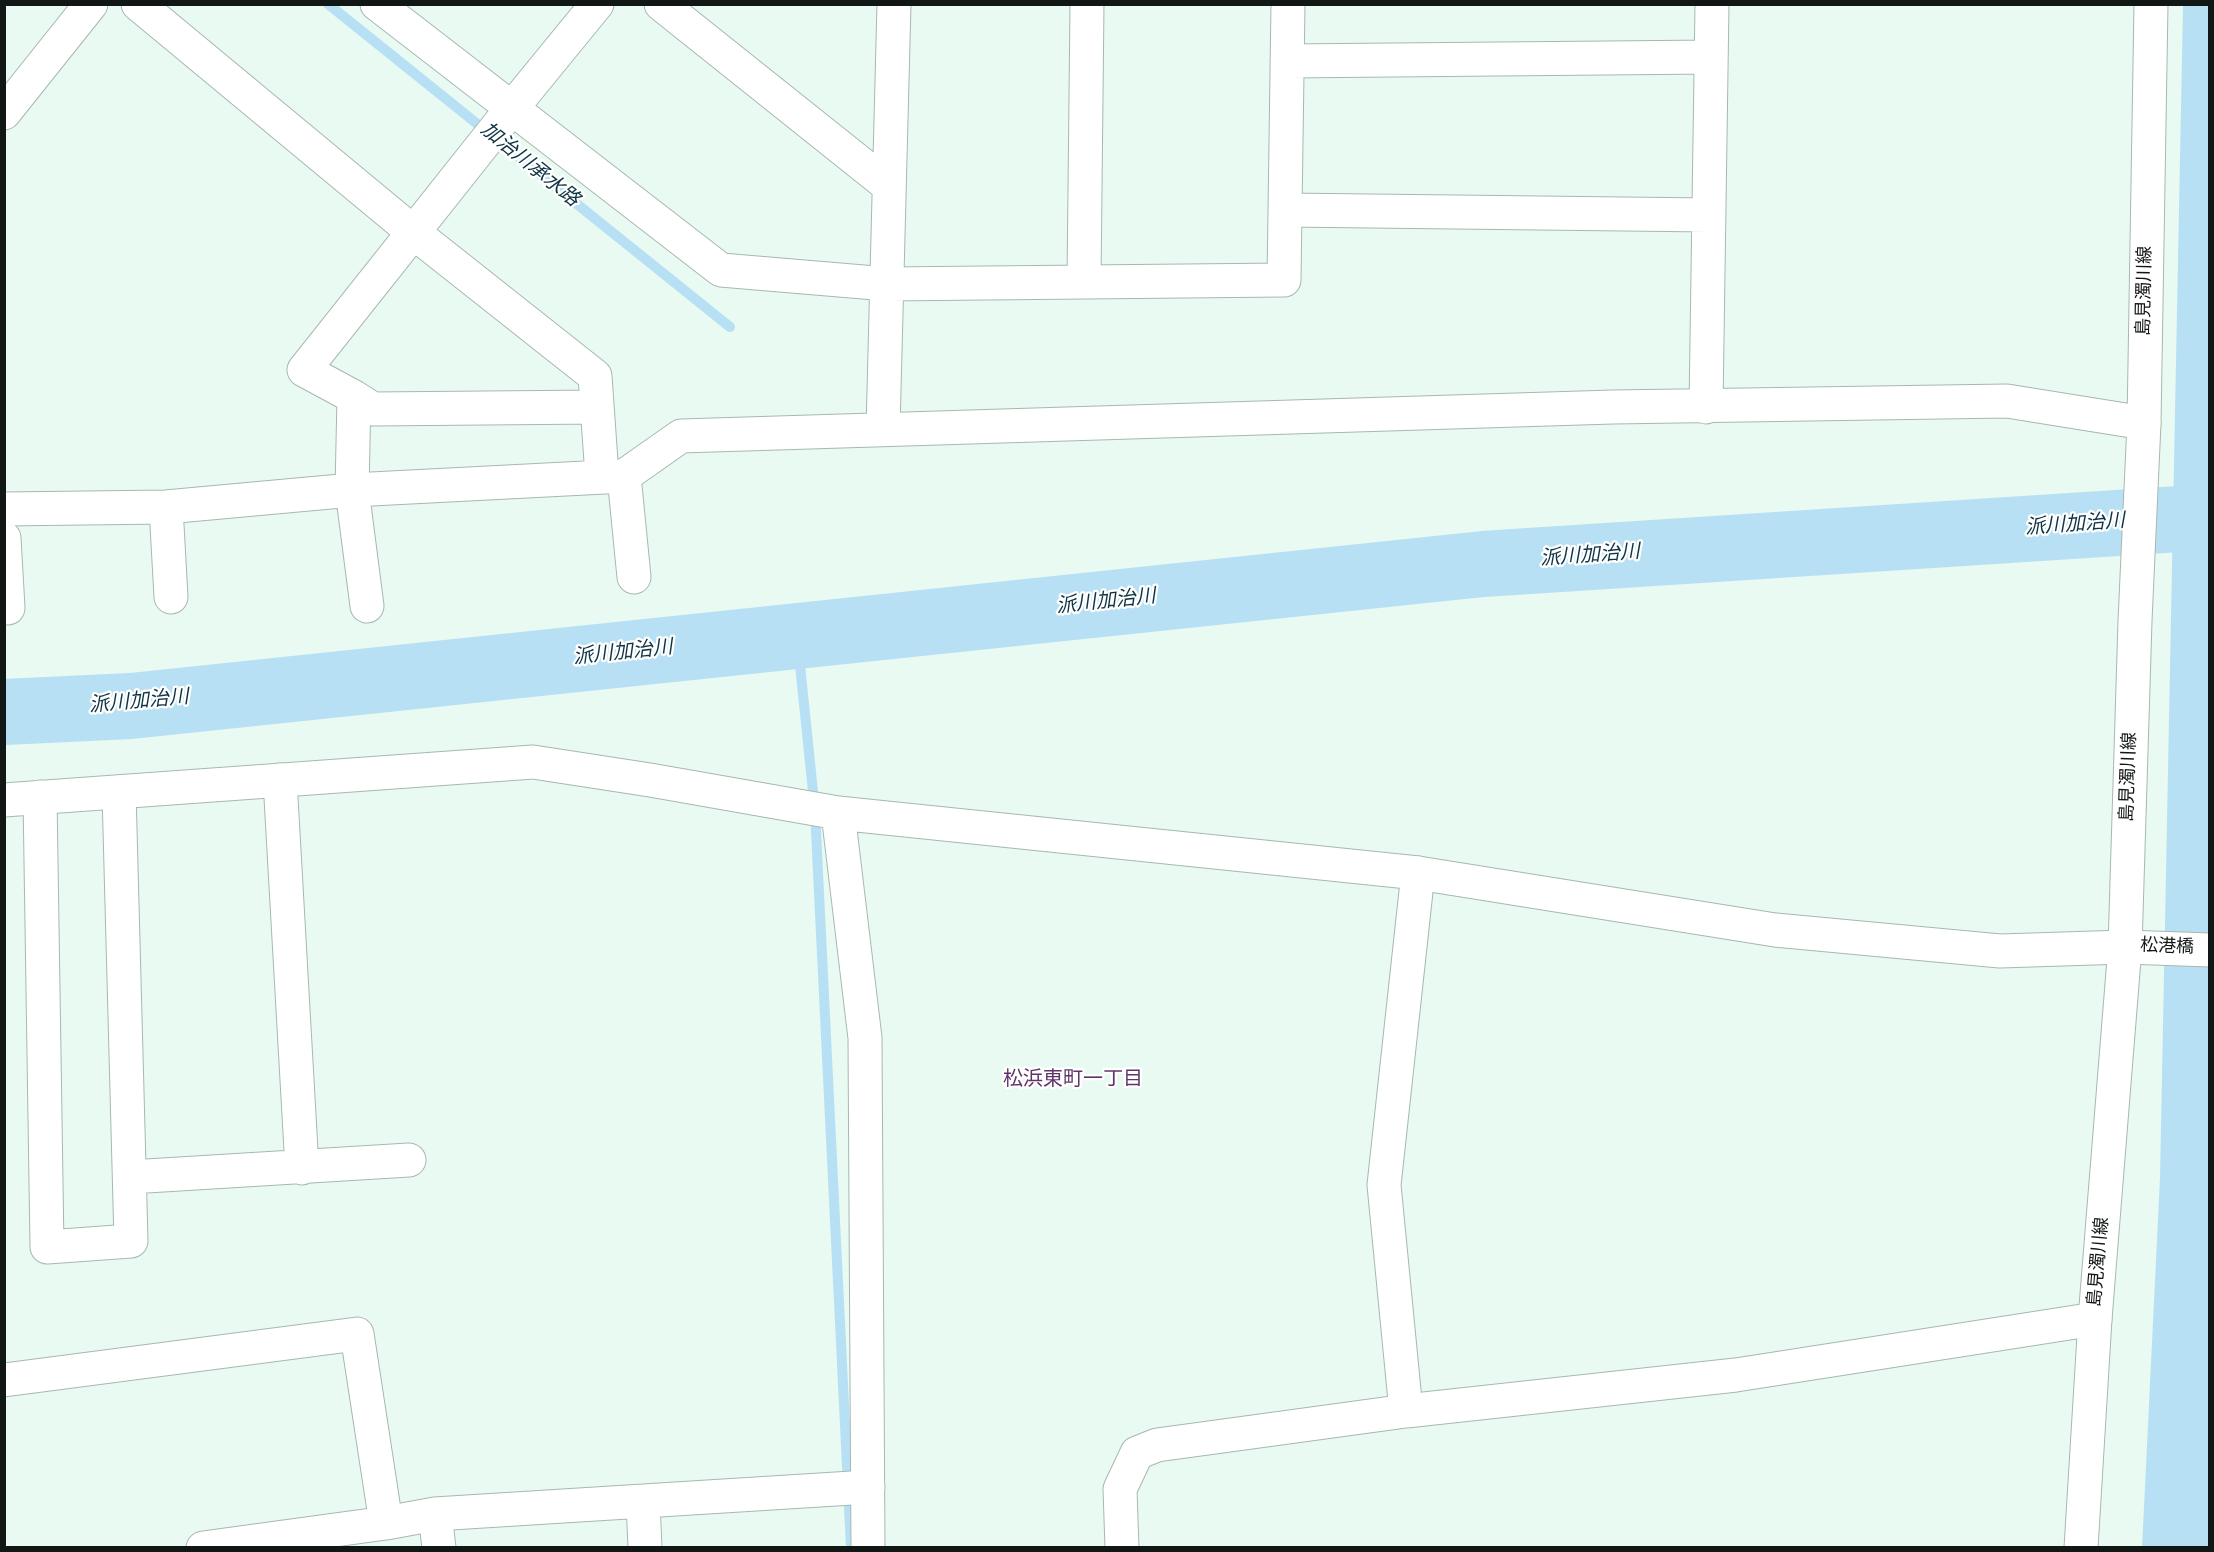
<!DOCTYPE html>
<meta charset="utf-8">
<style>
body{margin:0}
#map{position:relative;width:2214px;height:1552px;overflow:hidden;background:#e8faf1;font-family:Overpass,sans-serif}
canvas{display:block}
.frame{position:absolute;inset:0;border:6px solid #111715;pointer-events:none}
</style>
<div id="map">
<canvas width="2214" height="1552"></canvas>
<div class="frame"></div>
</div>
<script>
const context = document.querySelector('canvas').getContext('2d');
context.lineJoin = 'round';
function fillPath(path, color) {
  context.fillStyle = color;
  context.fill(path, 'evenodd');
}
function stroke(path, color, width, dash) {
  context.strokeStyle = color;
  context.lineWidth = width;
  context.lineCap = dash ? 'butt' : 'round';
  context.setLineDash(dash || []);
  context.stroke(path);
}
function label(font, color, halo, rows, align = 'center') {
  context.font = font + ' Overpass,"Noto Sans JP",sans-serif';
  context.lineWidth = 4.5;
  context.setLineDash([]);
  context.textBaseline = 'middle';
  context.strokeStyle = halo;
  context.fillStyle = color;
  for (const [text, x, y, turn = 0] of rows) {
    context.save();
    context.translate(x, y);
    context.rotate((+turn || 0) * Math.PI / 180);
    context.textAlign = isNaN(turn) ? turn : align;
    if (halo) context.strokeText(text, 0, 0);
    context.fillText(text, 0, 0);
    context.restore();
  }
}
fillPath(new Path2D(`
 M2209,4L2210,1547L2142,1548L2160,1178L2183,5Z`), '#b8e0f4');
stroke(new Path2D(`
 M328,4L730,327
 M797,636L815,811L851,1548`), '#b8e0f4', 10);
stroke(new Path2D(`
 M4,712L131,706L1483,564L2210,517`), '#b8e0f4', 66);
const minor = new Path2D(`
 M138,4L413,232L595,376L602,476
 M377,4L721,270L887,284L1284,280L1288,4
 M597,4L512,108L304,370L354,397L373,409L597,407
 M661,4L889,186
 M1287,61L1711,57
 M4,113L91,4
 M1286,210L1709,215
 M1084,282L1087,4
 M354,397L352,490L367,606
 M1706,407L1712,4
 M883,429L894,4
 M624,476L634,577
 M166,507L171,597
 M4,509L166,507L352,490L624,476L681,436L1613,407L2007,401L2144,423
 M4,538L8,608
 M280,780L302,1168
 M40,797L47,1247L131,1241L119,792
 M2125,947L2210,950
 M130,1177L409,1160
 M4,1380L357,1334L386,1523
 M1406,1411L1384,1185L1418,873
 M643,1501L645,1548
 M435,1514L439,1548
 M203,1548L386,1523L435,1514L868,1487
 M1122,1548L1120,1489L1137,1453L1157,1445L1406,1411L1736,1375L2095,1319`);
const tertiary = new Path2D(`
 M4,800L533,762L650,780L838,813L1418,873L1775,930L2000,951L2125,947
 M838,813L865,1038L868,1548`);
const secondary = new Path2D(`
 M2081,1548L2095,1319L2125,947L2135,621L2144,423L2151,4`);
stroke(minor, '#a7b8b0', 35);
stroke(tertiary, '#a7b8b0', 35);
stroke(secondary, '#a7b8b0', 35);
stroke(minor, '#fff', 33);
stroke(tertiary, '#fff', 33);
stroke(secondary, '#fff', 33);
label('18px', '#111715', '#fff', [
 ["島見濁川線",2146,291,-89],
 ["島見濁川線",2130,777,-88],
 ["松港橋",2167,948,2],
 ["島見濁川線",2100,1262,-85]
]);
label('italic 20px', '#103443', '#fff', [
 ["加治川承水路",529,166,39],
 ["派川加治川",2075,526,-4],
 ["派川加治川",1590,557,-4],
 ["派川加治川",1106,603,-6],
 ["派川加治川",623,654,-6],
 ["派川加治川",139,703,-5]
]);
label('20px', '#613469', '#fff', [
 ["松浜東町一丁目",1073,1081]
]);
</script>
